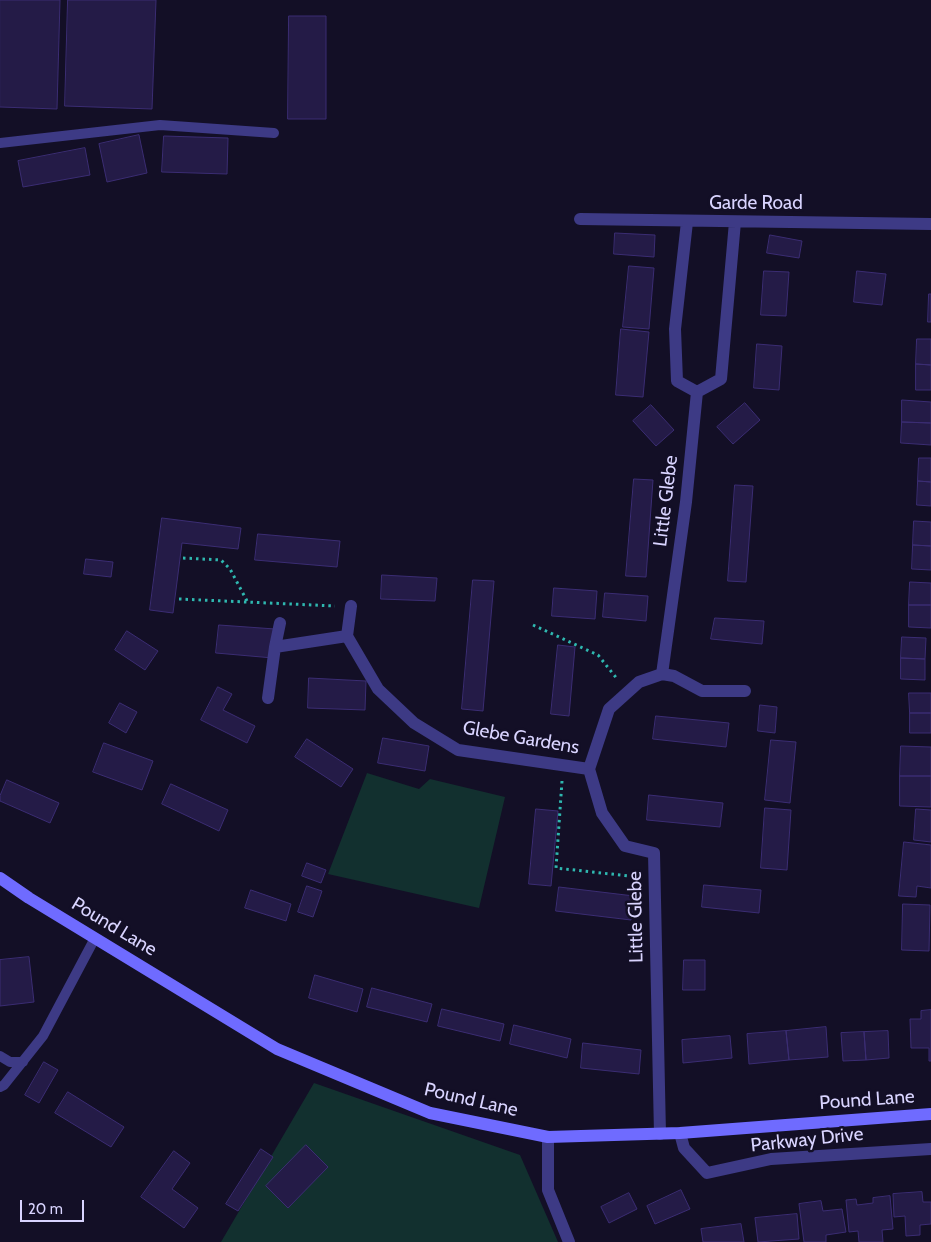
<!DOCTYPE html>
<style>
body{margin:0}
#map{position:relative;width:931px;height:1242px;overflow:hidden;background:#130f26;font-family:Cabin,sans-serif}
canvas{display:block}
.scale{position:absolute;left:20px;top:1200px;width:64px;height:22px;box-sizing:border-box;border:2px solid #d9d4ff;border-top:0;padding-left:6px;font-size:15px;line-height:18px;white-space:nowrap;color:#d9d4ff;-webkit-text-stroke:4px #130f26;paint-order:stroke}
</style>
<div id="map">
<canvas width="931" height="1242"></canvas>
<div class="scale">20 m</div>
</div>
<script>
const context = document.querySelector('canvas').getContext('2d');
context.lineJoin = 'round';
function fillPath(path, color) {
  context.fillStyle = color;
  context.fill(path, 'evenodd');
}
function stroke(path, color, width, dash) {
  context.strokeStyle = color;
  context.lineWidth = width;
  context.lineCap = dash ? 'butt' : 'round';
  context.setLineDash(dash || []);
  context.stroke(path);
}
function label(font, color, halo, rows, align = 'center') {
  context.font = font + ' Cabin,sans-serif';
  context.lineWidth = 5;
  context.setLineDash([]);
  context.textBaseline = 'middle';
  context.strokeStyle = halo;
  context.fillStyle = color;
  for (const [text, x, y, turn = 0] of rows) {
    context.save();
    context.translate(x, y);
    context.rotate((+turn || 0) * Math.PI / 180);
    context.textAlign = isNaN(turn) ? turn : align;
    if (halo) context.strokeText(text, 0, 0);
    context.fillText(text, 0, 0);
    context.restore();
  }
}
fillPath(new Path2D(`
 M367,773L419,789L430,779L505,797L479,908L328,874Z
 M314,1083L520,1155L558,1242H221Z`), '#12302f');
const building = new Path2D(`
 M0,0H60L57,109L0,107Z
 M68,0H156L152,109L65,106Z
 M289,16H326V119H288Z
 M139,135L147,173L107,182L99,144Z
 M164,136L228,138L227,174L162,172Z
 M85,148L90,175L23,187L18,161Z
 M615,233L655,235L654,257L614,254Z
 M770,235L802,241L799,258L767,253Z
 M629,266L654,268L649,329L623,327Z
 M764,271L789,272L786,316L761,315Z
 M857,271L886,274L882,305L854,302Z
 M929,294H931V322H928Z
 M621,329L649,332L643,397L616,395Z
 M917,339H931V365L916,364Z
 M757,344L782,346L779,390L754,388Z
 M916,364L931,365V390H916Z
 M902,400L931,402V423L902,422Z
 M745,403L760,420L733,444L717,427Z
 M651,405L674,430L656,446L633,421Z
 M902,422L931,423V445L901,443Z
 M919,458H931V482L918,481Z
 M634,479L653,480L646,577L626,576Z
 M918,481L931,482V506L917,505Z
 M735,485L753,486L746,582L728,581Z
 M162,518L241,528L238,549L182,543L173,613L150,610Z
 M914,521L931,522V546L913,545Z
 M258,534L340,541L337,567L255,560Z
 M913,545L931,546V570L912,569Z
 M86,559L113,562L111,577L84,574Z
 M382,575L437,578L435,601L381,599Z
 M473,580L494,581L483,711L462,709Z
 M910,582L931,583V605H909Z
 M554,588L597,591L595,619L552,616Z
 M605,593L648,596L646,621L603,617Z
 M909,605H931V628L909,627Z
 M715,618L764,621L762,644L711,639Z
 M219,625L275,629L273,658L216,653Z
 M127,631L158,651L145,670L115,650Z
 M902,637L926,638L925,659L901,658Z
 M558,645L575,647L569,716L551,714Z
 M901,658L925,659V680L901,679Z
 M309,678L366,681L365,710L308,708Z
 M218,687L232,694L223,710L255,726L247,743L201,720Z
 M909,693H931V713H910Z
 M120,703L137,712L126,733L109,723Z
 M760,705L777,707L775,733L758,731Z
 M910,713H931V733H910Z
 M656,716L729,723L726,747L653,739Z
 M383,738L429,746L425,771L378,763Z
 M307,739L353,769L341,787L295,757Z
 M771,740L796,742L790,803L765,800Z
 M104,743L153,761L142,790L93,772Z
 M901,746L931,747V776H900Z
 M900,776H931V807L900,806Z
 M7,780L59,803L50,823L0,801V796Z
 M171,784L228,810L219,831L162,804Z
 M649,795L723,803L720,827L647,820Z
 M765,808L791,810L787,870L761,868Z
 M536,809L558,811L551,886L529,884Z
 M916,809L931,810V842L914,840Z
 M904,842L931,845V888L917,886L916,897L899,896Z
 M307,863L326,870L321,883L302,876Z
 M704,885L761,890L759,913L702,907Z
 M307,886L322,891L313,917L298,912Z
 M559,887L634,896L631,920L556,911Z
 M251,890L291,904L286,921L245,908Z
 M903,904L930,905L929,951L902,950Z
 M29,957L34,1002L0,1006V960Z
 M684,960H705V990H683Z
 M315,975L363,989L357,1012L309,998Z
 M372,988L432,1004L427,1022L367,1007Z
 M442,1009L504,1024L500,1041L438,1026Z
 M931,1010V1061H929V1048H911L910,1019H921V1011Z
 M514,1025L571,1039L567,1058L510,1044Z
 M826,1027L828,1057L789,1060L786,1031Z
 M786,1031L789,1060L749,1064L747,1034Z
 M888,1031L889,1058L866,1060L864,1032Z
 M864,1032L866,1060L843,1061L841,1033Z
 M730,1036L732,1058L683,1063L682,1040Z
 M583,1043L641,1050L639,1074L581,1068Z
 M44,1062L58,1070L39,1103L25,1095Z
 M68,1092L124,1127L111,1147L55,1113Z
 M306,1145L328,1167L288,1208L266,1186Z
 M261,1149L273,1157L238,1211L226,1204Z
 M174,1151L190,1163L172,1189L198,1208L184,1228L141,1197Z
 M681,1190L690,1209L655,1224L647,1206Z
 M922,1192L923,1202H931V1224L920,1225V1235L906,1236L905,1216L894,1217L893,1194Z
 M629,1193L637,1209L609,1223L601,1207Z
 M890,1196L893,1229L882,1230L883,1242H859L858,1231L849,1232L846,1200L856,1199L857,1205L873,1203V1198Z
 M821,1201L823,1211L842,1209L846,1232L826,1235V1242H804L799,1204Z
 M797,1214L799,1239L758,1242L755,1218Z
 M741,1224L744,1242H703L701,1229Z`);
fillPath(building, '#241b47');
stroke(building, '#3b2d73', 1);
stroke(new Path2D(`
 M183,558L221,560L230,569L247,601
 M179,599L335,606
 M533,625L598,655L618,680
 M562,781L556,868L638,877`), '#2fb8b0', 3, [2.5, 4]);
stroke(new Path2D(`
 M0,143L160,125L274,133
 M0,1056L10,1062H23
 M0,1087L4,1085L43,1036L95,938`), '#3d3a85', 10);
stroke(new Path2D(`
 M580,219L931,224
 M687,222L675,329L677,381L697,392L721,379L735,222
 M351,606L347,636L378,689L414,723L458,750L589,769
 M275,647L280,623
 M662,674L686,502L697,392
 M268,698L275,647L347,636
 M680,1133L684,1148L707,1173L771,1159L931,1149
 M660,1134L654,853L625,846L602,813L589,769L609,709L639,682L662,674L674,676L702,691H745
 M548,1137V1190L569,1242`), '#3d3a85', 12);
stroke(new Path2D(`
 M0,878L29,898L277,1049L430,1113L548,1137L680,1133L931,1114`), '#6f6bff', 12);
label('19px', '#d9d4ff', '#130f26', [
 ["Garde Road",756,203],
 ["Little Glebe",666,501,-83],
 ["Glebe Gardens",521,738,10],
 ["Little Glebe",636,917,-91],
 ["Pound Lane",114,927,31],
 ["Pound Lane",471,1100,13],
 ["Pound Lane",867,1100,-4],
 ["Parkway Drive",807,1140,-6]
]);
</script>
